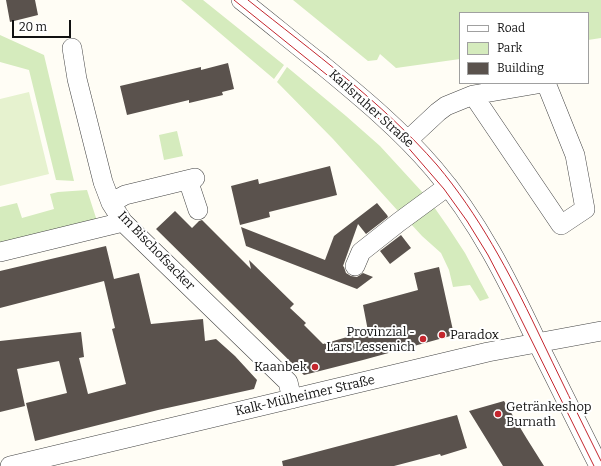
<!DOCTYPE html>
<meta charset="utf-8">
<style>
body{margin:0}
#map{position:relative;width:601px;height:466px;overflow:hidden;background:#fffdf5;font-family:Bitter,serif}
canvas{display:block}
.legend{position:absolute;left:459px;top:12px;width:130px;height:72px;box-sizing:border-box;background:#fff;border:1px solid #a0a0a0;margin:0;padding:5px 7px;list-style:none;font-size:12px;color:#111}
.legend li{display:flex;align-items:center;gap:8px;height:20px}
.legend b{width:20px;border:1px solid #a0a0a0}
.scale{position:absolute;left:12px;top:20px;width:59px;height:18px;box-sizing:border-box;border:2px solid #111;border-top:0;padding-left:5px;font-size:12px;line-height:14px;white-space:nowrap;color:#111;-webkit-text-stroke:3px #fff;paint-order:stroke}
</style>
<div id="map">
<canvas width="601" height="466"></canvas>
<ul class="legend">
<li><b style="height:5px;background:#fff"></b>Road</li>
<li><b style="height:11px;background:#d5ebbd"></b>Park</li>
<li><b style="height:11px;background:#5a524d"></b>Building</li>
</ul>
<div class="scale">20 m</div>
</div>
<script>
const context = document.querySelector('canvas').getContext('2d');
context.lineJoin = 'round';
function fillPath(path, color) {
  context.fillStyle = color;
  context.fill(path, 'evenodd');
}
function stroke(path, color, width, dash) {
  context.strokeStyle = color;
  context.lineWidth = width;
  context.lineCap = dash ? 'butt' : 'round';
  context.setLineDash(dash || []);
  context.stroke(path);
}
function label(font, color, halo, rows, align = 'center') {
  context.font = font + ' Bitter,serif';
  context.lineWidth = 4;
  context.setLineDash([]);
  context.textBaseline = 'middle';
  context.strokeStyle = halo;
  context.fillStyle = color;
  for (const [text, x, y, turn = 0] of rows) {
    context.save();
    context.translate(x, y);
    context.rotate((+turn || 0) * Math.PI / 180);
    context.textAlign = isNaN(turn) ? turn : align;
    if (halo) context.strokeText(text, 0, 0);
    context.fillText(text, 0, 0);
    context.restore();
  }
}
fillPath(new Path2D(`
 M181,0H203L284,65L274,79Z
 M293,0H601V38L588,40V13H460V59L396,68L380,54L377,60L368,61Z
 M0,35L44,55L74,181L56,180L29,70L0,62Z
 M287,67L346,116L380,146L424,194L398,211L333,139L277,82Z
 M177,131L183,156L164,160L159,135Z
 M87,190L97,221L0,244V207L17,203L22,218L54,209L50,194L58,192Z
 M434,207L448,227L465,253L489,298L480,301L470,285L453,287L449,270L441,253L422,236L411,224Z`), '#d5ebbd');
fillPath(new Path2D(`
 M29,92L49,174L0,186V99Z`), '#e6f2cf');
fillPath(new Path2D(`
 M6,0H35L38,15L10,22Z
 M228,63L234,89L222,92L223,95L189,103V100L127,115L120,86L201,67V70Z
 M330,166L337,195L269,212L270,217L240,225L231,186L258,179L259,184Z
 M377,203L387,215L388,217L366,234L358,224L343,266L344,267L346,273L351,276L357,277L363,273L373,277L357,289L246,246L241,227L325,260L334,236Z
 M175,211L192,228L199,221L202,220L251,269L249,260L294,304L290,308L306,323L304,325L323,344L368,331L363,305L418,290L414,273L439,267L454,335L363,360L304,375L156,229Z
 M401,235L411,248L390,264L380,251Z
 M106,246L114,279L139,273L151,324L203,319L205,341L216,339L235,356L257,380L254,389L158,410L35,441L26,403L67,393L59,361L17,369L25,406L0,412V341L81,332L84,357L79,358L88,394L126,384L112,329L115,328L104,281L0,308V271Z
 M504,401L527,439L544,466H503L469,411Z
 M457,415L467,448L441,456L440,454L394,466H283L282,461Z`), '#5a524d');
const minor = new Path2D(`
 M241,0C268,21 294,43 321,64C361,97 400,129 434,169C478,220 508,281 537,342C558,383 578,425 599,466
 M72,48L77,79L103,182L111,203L123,222L288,382L292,399
 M473,95L561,225L585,209L575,155L546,83
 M408,140L438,112L446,106L473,95L543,83
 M188,180L198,210
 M111,203L125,195L195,178
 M0,252L123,222
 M355,266L361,252L399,222L448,186
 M10,466L488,352L601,331`);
stroke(minor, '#444', 20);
stroke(minor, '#fff', 19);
stroke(new Path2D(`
 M234,0L342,87L379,119L405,144L444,189L467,221L488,255L510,297L594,466
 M248,0C313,52 382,102 437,165C479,215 509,272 537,330C558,374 579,417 601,461`), '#c4262e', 1);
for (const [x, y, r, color] of [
 [442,335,4,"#c4262e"],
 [423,339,4,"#c4262e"],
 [315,367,4,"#c4262e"],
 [498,414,4,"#c4262e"]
]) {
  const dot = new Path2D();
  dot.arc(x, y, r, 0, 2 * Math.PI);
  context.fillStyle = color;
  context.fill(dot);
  stroke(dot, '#fff', 1.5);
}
label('13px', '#111', '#fff', [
 ["Karlsruher Straße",371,109,42],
 ["Im Bischofsacker",156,251,46],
 ["Kalk-Mülheimer Straße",305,396,-13]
]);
label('13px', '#111', '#fff', [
 ["Provinzial -",415,332],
 ["Lars Lessenich",415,347],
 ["Paradox",450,335,"left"],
 ["Kaanbek",307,367],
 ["Getränkeshop",506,407,"left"],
 ["Burnath",506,422,"left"]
], 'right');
</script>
